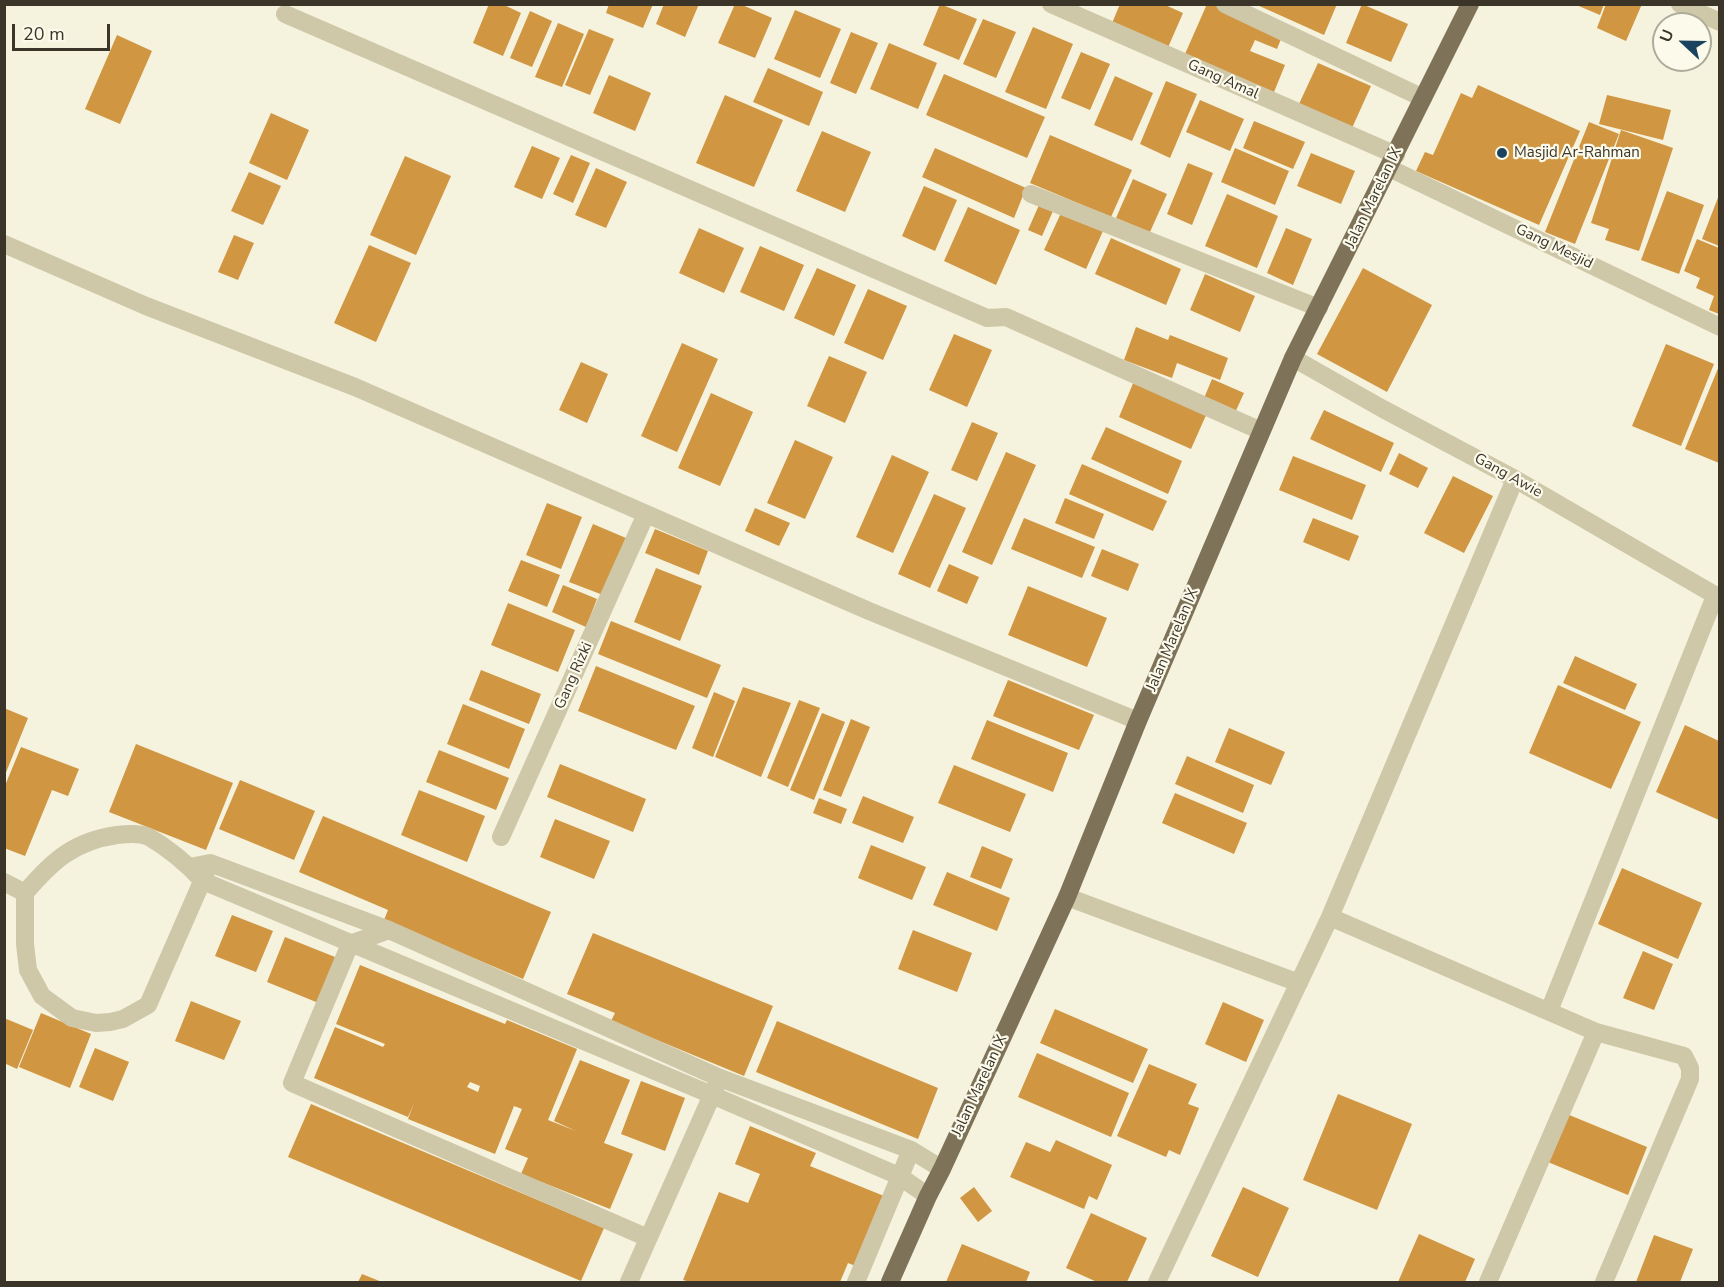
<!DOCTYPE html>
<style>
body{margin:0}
#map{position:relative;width:1724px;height:1287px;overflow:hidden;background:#f5f2de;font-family:"Nunito Sans",sans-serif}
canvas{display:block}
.frame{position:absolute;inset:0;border:6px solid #3b3529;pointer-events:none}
.north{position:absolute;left:1652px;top:12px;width:60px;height:60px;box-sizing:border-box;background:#fbfaeb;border:2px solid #aeab9d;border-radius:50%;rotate:292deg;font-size:16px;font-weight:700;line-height:24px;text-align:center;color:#3b3529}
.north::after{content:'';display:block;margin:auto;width:21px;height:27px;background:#1a4360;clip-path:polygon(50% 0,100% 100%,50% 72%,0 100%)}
.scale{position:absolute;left:12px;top:24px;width:98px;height:27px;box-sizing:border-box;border:3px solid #3b3529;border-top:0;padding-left:8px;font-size:18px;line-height:21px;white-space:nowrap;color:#3b3529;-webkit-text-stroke:4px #fbfaeb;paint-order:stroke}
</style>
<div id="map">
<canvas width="1724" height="1287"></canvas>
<div class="frame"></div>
<div class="north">U</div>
<div class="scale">20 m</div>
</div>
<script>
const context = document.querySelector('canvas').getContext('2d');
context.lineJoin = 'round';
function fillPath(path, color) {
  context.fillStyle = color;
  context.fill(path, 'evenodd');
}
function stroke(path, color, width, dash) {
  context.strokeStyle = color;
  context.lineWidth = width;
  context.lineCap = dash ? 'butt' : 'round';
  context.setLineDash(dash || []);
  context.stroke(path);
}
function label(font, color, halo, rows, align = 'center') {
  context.font = font + ' "Nunito Sans",sans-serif';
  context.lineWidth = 4.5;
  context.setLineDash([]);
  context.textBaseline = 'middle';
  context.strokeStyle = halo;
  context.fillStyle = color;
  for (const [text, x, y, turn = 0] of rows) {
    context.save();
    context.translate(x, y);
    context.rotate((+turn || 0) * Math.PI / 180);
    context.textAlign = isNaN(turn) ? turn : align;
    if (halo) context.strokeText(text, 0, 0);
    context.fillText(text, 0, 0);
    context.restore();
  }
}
fillPath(new Path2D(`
 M489,4H502L521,13L503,56L473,43Z
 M609,4H653L643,28L606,13Z
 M664,4H699L685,37L656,24Z
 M735,4H740L772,18L755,58L718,43Z
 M940,4L977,19L959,60L923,45Z
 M1120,4H1163L1183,13L1166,52L1110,28Z
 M1207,4H1212L1283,34L1277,49L1255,40L1250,51L1285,65L1274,92L1185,54Z
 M1255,4H1337L1324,35Z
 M1362,4L1408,24L1391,62L1346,43Z
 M1574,4H1604L1600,15Z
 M1606,4H1642L1626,41L1597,28Z
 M795,10L841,29L820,78L774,59Z
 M530,11L552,21L532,67L510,58Z
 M983,19L1016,32L996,78L963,64Z
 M558,23L584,34L562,87L535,77Z
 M1033,27L1073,44L1046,109L1005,92Z
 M589,29L614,39L590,95L565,85Z
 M851,32L878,43L856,94L830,83Z
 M117,35L152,51L120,124L85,109Z
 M889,43L937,63L918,109L870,89Z
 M1081,52L1110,64L1090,110L1061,98Z
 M1318,63L1371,86L1352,128L1299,104Z
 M768,68L823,92L809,126L753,102Z
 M944,74L1045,117L1027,158L926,115Z
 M609,75L651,93L635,131L593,113Z
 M1115,76L1153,93L1132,141L1094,125Z
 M1166,81L1197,94L1170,158L1140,144Z
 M1478,85L1580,131L1539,225L1416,171L1425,152L1433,155L1461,93L1472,98Z
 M725,95L783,120L754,187L696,163Z
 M1607,95L1671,110L1663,140L1599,124Z
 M1200,100L1244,119L1230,151L1186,132Z
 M271,113L309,130L287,180L249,163Z
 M1254,121L1305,142L1293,169L1243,148Z
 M1589,122L1619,134L1575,244L1545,232Z
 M1621,130L1673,148L1639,251L1605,240L1609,229L1591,223Z
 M822,131L871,152L845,212L796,191Z
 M1050,135L1132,170L1111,217L1030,183Z
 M532,146L560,158L542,199L514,187Z
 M935,148L1026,188L1014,218L922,177Z
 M1235,148L1289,171L1275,205L1221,182Z
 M1311,153L1355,171L1341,204L1297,186Z
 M571,155L590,163L573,203L553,194Z
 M405,156L451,176L416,255L370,235Z
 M1188,163L1213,173L1192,225L1167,214Z
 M596,168L627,182L606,228L575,215Z
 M249,172L281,186L263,225L231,211Z
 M1133,179L1167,194L1150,232L1116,218Z
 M924,186L957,200L935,251L902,236Z
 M1667,191L1704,205L1679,274L1641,260Z
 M1227,194L1278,216L1257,268L1205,246Z
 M1719,195V246L1702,239Z
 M1039,205L1053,211L1042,236L1028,230Z
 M968,207L1020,230L996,285L944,261Z
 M1061,213L1103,231L1086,269L1044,250Z
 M699,228L744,248L724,293L679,273Z
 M1286,228L1312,239L1293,285L1267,273Z
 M234,235L254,243L238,280L218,272Z
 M1111,238L1181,269L1166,305L1095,274Z
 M1697,239L1719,248V314L1709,310L1714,296L1696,288L1700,278L1684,271Z
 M369,245L411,263L376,342L334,323Z
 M760,246L804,265L784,311L740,292Z
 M817,268L856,285L834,336L794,318Z
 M1363,268L1432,305L1387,392L1317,354Z
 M1205,274L1255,296L1240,332L1190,310Z
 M868,289L907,306L883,360L844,343Z
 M1136,327L1168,340L1170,335L1228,358L1220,380L1177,363L1172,378L1124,360Z
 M954,334L992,350L967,407L929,390Z
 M682,343L718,359L677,452L641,436Z
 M1666,344L1714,364L1681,446L1632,426Z
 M829,356L867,372L845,423L807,406Z
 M581,362L608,374L587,423L559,410Z
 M1719,366V463L1685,449Z
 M1212,379L1244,393L1233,417L1202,403Z
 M1134,381L1207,413L1191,449L1119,417Z
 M711,393L753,412L720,486L678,468Z
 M1324,410L1394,443L1381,472L1310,439Z
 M972,422L998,433L977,481L951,470Z
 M1106,427L1182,461L1168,494L1091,459Z
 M795,440L833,457L805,519L767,503Z
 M1006,452L1036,465L992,565L962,552Z
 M1399,453L1428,468L1418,488L1389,474Z
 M892,455L929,472L893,553L856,537Z
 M1293,456L1366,485L1352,520L1279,490Z
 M1082,464L1167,501L1153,531L1069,494Z
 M1453,476L1493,496L1464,553L1424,533Z
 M934,494L966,508L930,588L898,574Z
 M1065,498L1104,514L1094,539L1055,523Z
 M547,503L582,517L561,569L526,555Z
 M755,508L790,523L779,546L745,531Z
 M1024,518L1095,547L1082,578L1011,549Z
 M1313,518L1359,536L1349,561L1303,542Z
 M593,524L626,538L603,595L569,582Z
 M655,529L708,551L699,575L645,553Z
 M1102,549L1139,564L1128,591L1091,576Z
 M521,560L560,575L547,607L508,591Z
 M949,564L979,577L967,604L937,591Z
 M656,568L702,586L680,641L634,622Z
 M563,585L597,599L586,627L552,612Z
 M1028,586L1107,618L1087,667L1008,635Z
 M508,603L575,630L558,672L491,645Z
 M611,621L721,665L707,698L598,654Z
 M1575,656L1637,684L1625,710L1563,683Z
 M596,666L695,706L676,750L578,711Z
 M481,670L541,694L529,724L469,700Z
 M1008,680L1094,715L1079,750L993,716Z
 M1558,685L1641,722L1611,789L1529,753Z
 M743,687L791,703L761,777L715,757Z
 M714,692L735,701L713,757L692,748Z
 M799,700L820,708L788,787L767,778Z
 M463,704L525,729L509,769L447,744Z
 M4,708L28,718L5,775H4Z
 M822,713L845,722L814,800L790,790Z
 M851,719L870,727L841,797L823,790Z
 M987,720L1068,753L1053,792L971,759Z
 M1685,725L1719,741V820L1656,792Z
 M1229,728L1285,752L1271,785L1215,762Z
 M136,744L233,783L206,850L109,812Z
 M21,747L79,769L68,796L52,790L25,856L4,848V788Z
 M439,750L509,778L496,810L426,782Z
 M1187,756L1254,785L1243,813L1175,784Z
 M560,764L646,799L633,832L547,797Z
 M954,765L1026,794L1010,832L938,803Z
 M240,780L315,811L294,860L219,829Z
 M419,790L485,816L467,862L401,835Z
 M1175,793L1247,823L1234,854L1162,823Z
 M863,796L914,817L903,843L852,823Z
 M819,798L847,809L841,824L813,813Z
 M323,816L551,912L523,979L384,920L388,910L299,872Z
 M555,819L610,841L594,879L540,857Z
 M871,845L926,867L912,900L858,878Z
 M982,846L1013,859L1001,889L970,877Z
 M1622,868L1702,903L1678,959L1598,924Z
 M947,872L1010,898L997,931L933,905Z
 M232,915L273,931L256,972L215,956Z
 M913,930L972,953L957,992L898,969Z
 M593,933L773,1006L744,1076L611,1021L615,1013L567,994Z
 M285,937L340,959L321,1004L267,982Z
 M1643,951L1673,964L1654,1010L1623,998Z
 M360,965L505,1024L507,1020L577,1049L548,1120L576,1131L554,1121L580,1060L630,1080L604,1143L633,1154L610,1209L521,1174L528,1158L505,1149L522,1109L514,1106L495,1154L408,1119L414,1103L408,1117L314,1078L335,1027L383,1047L385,1044L336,1024ZM470,1082L480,1086L478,1092L467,1087Z
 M191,1001L241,1021L224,1060L175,1041Z
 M1223,1002L1264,1020L1246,1062L1205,1044Z
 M1055,1009L1148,1049L1133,1083L1040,1043Z
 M41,1013L91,1034L70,1088L19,1067Z
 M4,1018L33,1030L17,1069L4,1063Z
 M777,1021L938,1088L918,1139L756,1072Z
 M95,1048L129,1062L113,1101L79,1087Z
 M1037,1053L1129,1093L1111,1137L1018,1097Z
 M1149,1064L1197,1084L1188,1104L1199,1108L1180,1155L1169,1150L1166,1157L1117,1136Z
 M641,1081L685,1098L665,1151L621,1134Z
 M1338,1094L1412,1124L1377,1210L1303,1180Z
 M311,1104L604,1228L581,1281L288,1157Z
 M1562,1112L1647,1147L1628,1195L1543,1160Z
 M750,1126L816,1153L810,1166L884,1196L858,1267L848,1263L840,1282H690L683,1280L719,1192L748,1203L760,1174L735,1164Z
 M1056,1140L1112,1165L1097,1200L1089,1196L1084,1209L1010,1177L1026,1142L1050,1152Z
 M974,1187L992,1211L978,1222L960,1198Z
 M1243,1187L1289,1208L1258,1277L1211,1256Z
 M1091,1213L1147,1238L1127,1282H1097L1066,1268Z
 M1419,1234L1475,1259L1465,1282H1398Z
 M1654,1235L1693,1249L1680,1282H1636Z
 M962,1244L1030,1272L1026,1282H946Z
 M362,1274L382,1282H358Z`), '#d09641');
stroke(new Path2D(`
 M1051,4L1396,155
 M1225,4L1423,98
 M1680,4L1720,22
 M285,14L987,318L1006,317L1261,431
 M1389,168L1720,327
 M1031,194L1319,308
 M4,244L146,306L355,387L869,611L1138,721
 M1293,358L1383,409L1515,479L1720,598
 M501,837L646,514
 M190,867L210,863L389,930L720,1078L911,1150L942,1169
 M4,882L25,893C52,861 74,841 117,835C126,834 141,833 149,837C168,848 188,865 203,881L712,1095L899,1176L928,1196
 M25,893V944L28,970L42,996L72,1018L96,1023L110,1022L123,1019L148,1005L207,870
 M1067,897L1299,983
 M1330,917L1596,1032L1488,1282
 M389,930L350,944L292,1083L648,1238
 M1549,1011L1715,596
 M1596,1032L1684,1056L1690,1068V1079L1604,1282
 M629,1282L716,1086
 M856,1282L911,1150
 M1157,1282L1330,917L1515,479`), '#cec7a8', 18);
stroke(new Path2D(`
 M890,1282L928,1196L942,1169L1067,897L1138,721L1293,358L1470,4`), '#7e7259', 18);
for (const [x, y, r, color] of [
 [1502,153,6,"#1a4360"]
]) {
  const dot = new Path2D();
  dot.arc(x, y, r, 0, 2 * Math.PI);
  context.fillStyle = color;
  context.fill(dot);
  stroke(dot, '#fbfaeb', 2);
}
label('15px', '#3b3529', '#fbfaeb', [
 ["Gang Amal",1223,80,24],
 ["Jalan Marelan IX",1374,198,-64],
 ["Gang Mesjid",1554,247,26],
 ["Gang Awie",1508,476,29],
 ["Jalan Marelan IX",1173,640,-67],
 ["Gang Rizki",574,676,-66],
 ["Jalan Marelan IX",980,1086,-65]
]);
label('15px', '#3b3529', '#fbfaeb', [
 ["Masjid Ar-Rahman",1514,153]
], 'left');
</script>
